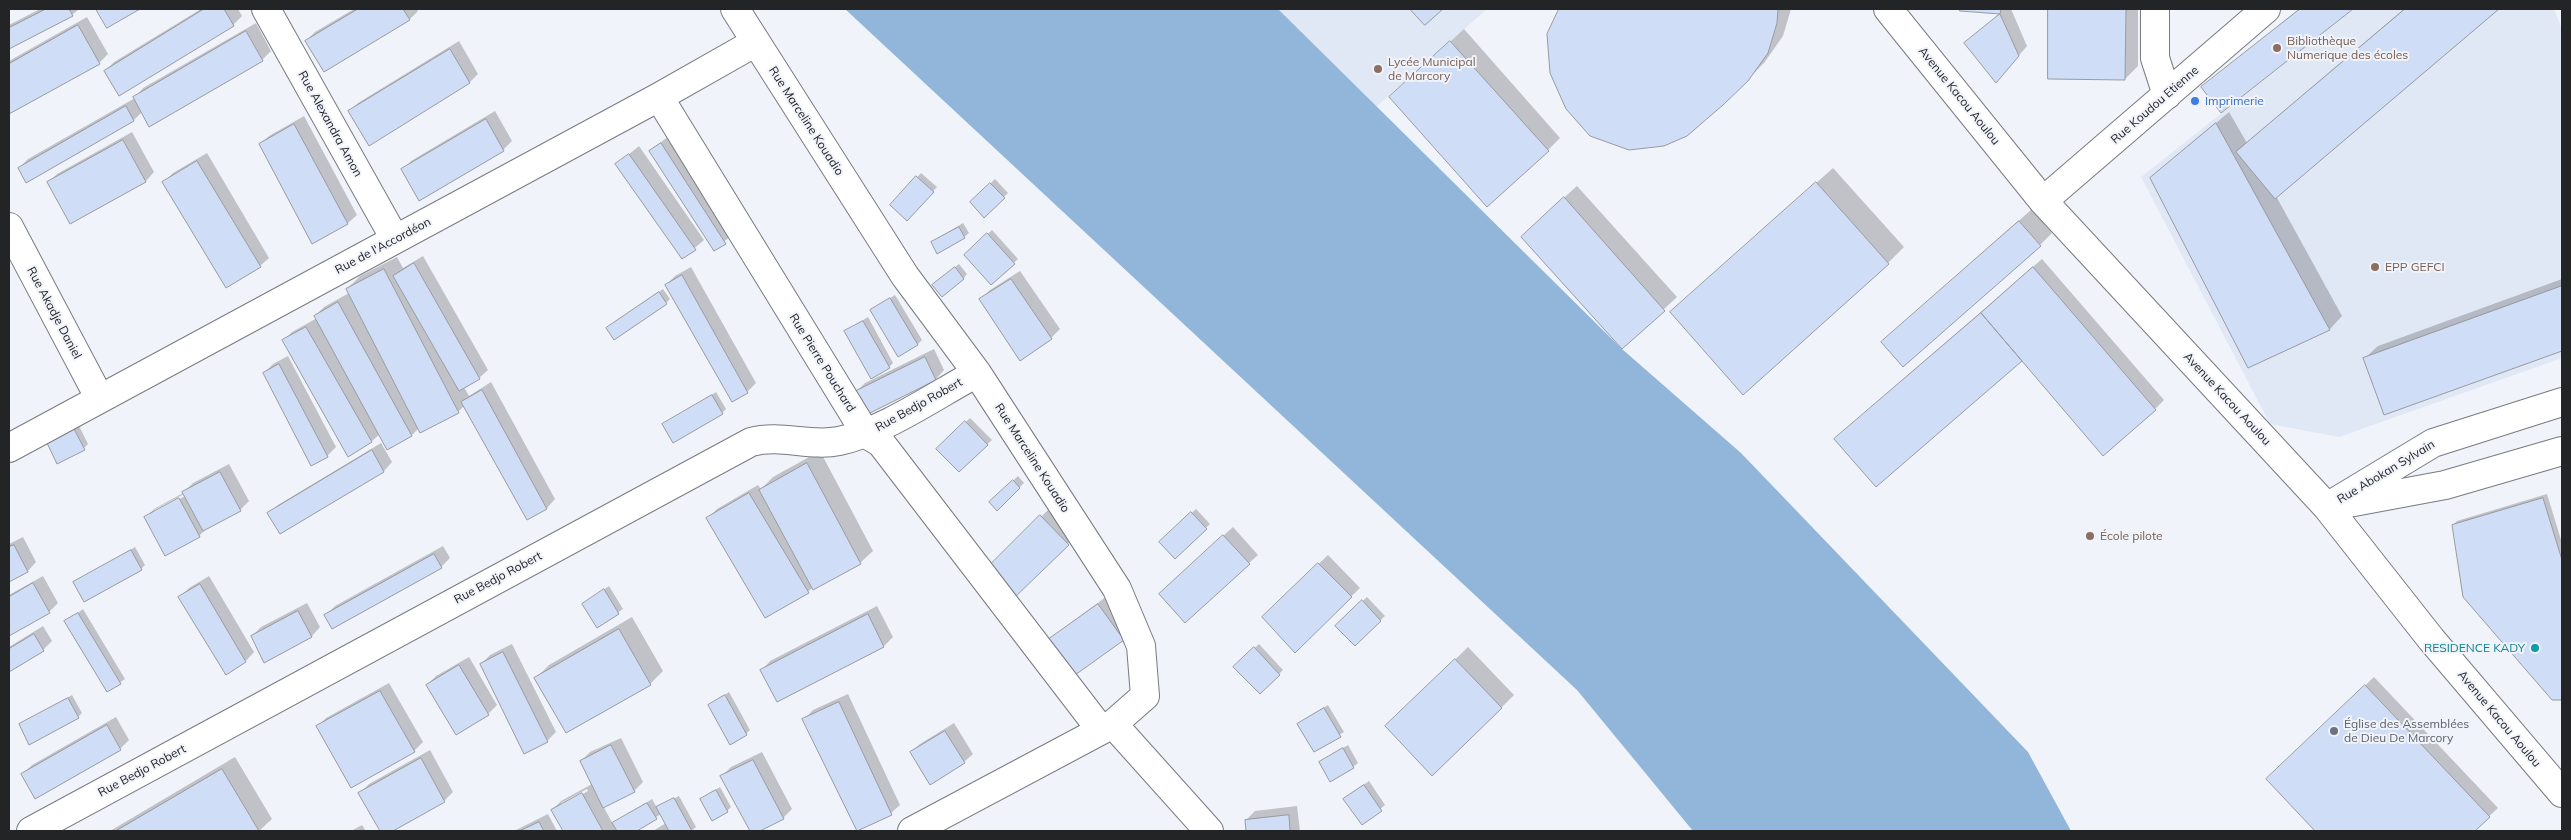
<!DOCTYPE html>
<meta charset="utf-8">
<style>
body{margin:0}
#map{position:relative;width:2571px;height:840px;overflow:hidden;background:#f0f3f9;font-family:Mulish,sans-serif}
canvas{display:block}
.frame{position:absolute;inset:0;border:10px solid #232426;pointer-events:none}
</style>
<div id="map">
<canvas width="2571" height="840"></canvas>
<div class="frame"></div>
</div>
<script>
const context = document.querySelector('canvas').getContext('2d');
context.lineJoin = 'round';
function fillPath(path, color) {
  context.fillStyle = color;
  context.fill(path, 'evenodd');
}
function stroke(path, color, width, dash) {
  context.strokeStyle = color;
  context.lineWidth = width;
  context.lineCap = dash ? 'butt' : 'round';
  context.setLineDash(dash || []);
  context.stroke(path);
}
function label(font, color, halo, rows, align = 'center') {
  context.font = font + ' Mulish,sans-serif';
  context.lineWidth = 4;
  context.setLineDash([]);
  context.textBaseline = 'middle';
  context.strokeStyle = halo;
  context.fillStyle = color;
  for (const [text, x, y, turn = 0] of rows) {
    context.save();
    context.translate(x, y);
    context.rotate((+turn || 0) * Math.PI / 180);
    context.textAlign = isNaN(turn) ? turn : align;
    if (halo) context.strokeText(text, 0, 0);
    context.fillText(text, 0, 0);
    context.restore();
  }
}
fillPath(new Path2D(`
 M1278,9H1487L1376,107Z
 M2353,9H2554L2562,29V358L2339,437L2270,424L2141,177Z`), '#e1e8f5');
fillPath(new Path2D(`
 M845,9H1278L1622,349L1741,453L2028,752L2071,831H1693L1577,690Z`), '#92b6da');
fillPath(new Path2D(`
 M40,9H79L72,15L9,48V25Z
 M201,9H238L242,16L233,25L120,95L105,71L114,62Z
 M354,9H417L418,11L409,20L306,41L315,32Z
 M1560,9H1791L1783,36L1764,63L1747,80L1548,34Z
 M1961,9H2011L2027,46L2004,73L1966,43L2001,13Z
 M2050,9H2138V66L2125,79L2049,78Z
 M2299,9H2351L2221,111L2203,87Z
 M2404,9H2497L2276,196L2342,316L2330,329L2249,366L2151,178L2229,112L2247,143Z
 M87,17L108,54L99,63L9,113V61Z
 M256,23L271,51L262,60L142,112L134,120L19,168L28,159L135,98L143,88Z
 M1464,29L1560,138L1548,150L1390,97Z
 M459,41L478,74L470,82L369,144L349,112L358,103Z
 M495,111L512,141L503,150L420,199L403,170L411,161Z
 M304,116L357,215L348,223L313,242L260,144L269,136Z
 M132,132L154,172L146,181L71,222L48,183L57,174Z
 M670,135L734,234L714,249L650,151Z
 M639,146L704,240L683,258L617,164Z
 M207,153L269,258L260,266L164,182L173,173Z
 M1833,168L1904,247L1888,263L1688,297Z
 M921,173L937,187L907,219L891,205Z
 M995,179L1008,193L984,216L971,202Z
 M1577,186L1677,297L1622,348L1535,224Z
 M2032,209L2052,233L2040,245L1883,342Z
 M963,223L969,233L964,237L932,242Z
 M992,230L1018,259L991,284L965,255Z
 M423,256L488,370L479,378L464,387L469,396L491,382L555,499L547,508L528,519L465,405L458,412L419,428L412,435L380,434L372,441L283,341L292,332L317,318L315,316L324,307L349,293L347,289L360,276L397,257L403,268Z
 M2042,259L2164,400L2155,409L2022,359L1845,430Z
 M959,264L967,274L963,279L938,281Z
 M691,267L756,383L747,392L666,285L675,276Z
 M1020,271L1060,329L1051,338L981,299L990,290Z
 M2562,279V350L2385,414L2365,358L2378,346Z
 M663,289L670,299L666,303L612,324Z
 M895,295L922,340L918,344L871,310Z
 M868,317L893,363L889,367L846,331Z
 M934,349L944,370L936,379L856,392L865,383Z
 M288,356L336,447L327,456L264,373L273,364Z
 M716,392L726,409L722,413L664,425Z
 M970,418L992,440L959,470L938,449Z
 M79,426L88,444L84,448L48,444Z
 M381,443L392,462L384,471L280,533L269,514L278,505Z
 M820,451L873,551L860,563L813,587L808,592L708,518L717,509L758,485L761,489L773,477Z
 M229,464L249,501L240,510L207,528L199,536L146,518L154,509L183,493L193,483ZM184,494L185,496L154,513V510Z
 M1018,476L1024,483L997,509L991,502Z
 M2547,494L2562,543V699H2552L2453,525L2457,521Z
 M1050,508L1077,535L1014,596L988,569Z
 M1196,509L1210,524L1175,557L1161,542Z
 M1233,527L1258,555L1249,563L1169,585Z
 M23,537L36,562L28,571L9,580V544Z
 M443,546L450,558L441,567L326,615L335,606Z
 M135,547L145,565L141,569L75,583Z
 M1328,555L1360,588L1295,651L1263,617Z
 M43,576L58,603L49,612L9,635V595Z
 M209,576L254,652L246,661L226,673L180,597L189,588Z
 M609,586L623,609L597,627L583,604Z
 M1107,596L1132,631L1123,640L1050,639Z
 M1367,597L1385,616L1355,644L1337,626Z
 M307,603L320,627L312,636H252L261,627Z
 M877,606L893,637L884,646L778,700L762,670L770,661Z
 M83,609L125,679L107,691L65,622Z
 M632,617L663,671L650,684L536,678L549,665Z
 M43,626L52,641L43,650L9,671V647Z
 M512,644L556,732L547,741L481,664L490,655Z
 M1259,644L1283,670L1260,693L1235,667Z
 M1468,647L1514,695L1501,708L1399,714Z
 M469,657L497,705L488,714L427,685L436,676Z
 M2374,677L2498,808L2473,831H2317L2267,779Z
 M389,683L423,742L414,751L317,727L326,718Z
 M729,692L750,730L746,734L710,705Z
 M848,694L900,805L891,813L804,719L813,710Z
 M72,695L82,713L78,717L20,725Z
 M1328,705L1344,732L1315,751L1298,724Z
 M116,717L129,740L120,749L23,774L32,765Z
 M954,723L973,754L964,762L911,752L920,744Z
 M621,738L643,782L634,791L603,806L613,824L652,799L657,808L679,796L696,827L691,831H653L666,823L661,814L634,831H564L552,810L561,801L592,784L581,761L590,752ZM587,789L588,791L561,806V803Z
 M1348,745L1358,763L1353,767L1320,762Z
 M430,750L453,792L444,801L391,831H381L360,793L369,784Z
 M762,752L792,809L783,818L757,831H751L722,776L731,767Z
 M235,757L272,819L259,831H110Z
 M1369,781L1385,805L1362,824L1349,795Z
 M720,787L731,807L727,811L701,799Z
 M1297,806L1300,831H1247L1246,820L1255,811Z
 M548,814L557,831H515L516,830Z
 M362,825L366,831H351Z`), '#0003');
const building = new Path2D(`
 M46,9H69L73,16L9,49V28Z
 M96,9H140L107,28Z
 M204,9H224L234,26L119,96L104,71Z
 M358,9H403L410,20L324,72L305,41Z
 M1410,9H1443L1425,25Z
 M1559,9H1778L1777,23L1768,53L1748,81L1723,105L1687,136L1664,146L1629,150L1590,136L1566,109L1550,73L1547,34Z
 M1960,9H2001L2000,14L1960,11Z
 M2048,9H2126L2125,80L2048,79Z
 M2300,9H2353L2221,113L2201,87Z
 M2405,9H2499L2275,199L2236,152Z
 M2000,14L2019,56L1996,83L1964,43Z
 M78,25L100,64L9,114V64Z
 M246,31L263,61L149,127L133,97Z
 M1450,41L1549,151L1487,207L1389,97Z
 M450,49L470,83L369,146L348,111Z
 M126,106L134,121L26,183L18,168Z
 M486,119L504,151L419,201L401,169Z
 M2216,123L2330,330L2248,368L2150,178Z
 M294,124L348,224L312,244L259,144Z
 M123,140L146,182L70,224L47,182Z
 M661,143L726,244L714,251L649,151Z
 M629,154L696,250L682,259L615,164Z
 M197,161L261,267L226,288L162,182Z
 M916,176L934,192L907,221L890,205Z
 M1816,182L1889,264L1743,395L1670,312Z
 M990,183L1005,198L984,218L970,202Z
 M1564,197L1665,311L1622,349L1521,237Z
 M2019,221L2041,246L1903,367L1881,342Z
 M959,227L965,238L937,254L931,242Z
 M987,233L1015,264L991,285L964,255Z
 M414,263L480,379L459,391L393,276Z
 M955,267L964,279L942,297L932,285Z
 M2033,267L2156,410L2103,456L1981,313Z
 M384,269L459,413L420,433L346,289Z
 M682,275L748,393L732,402L665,285Z
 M1011,279L1052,339L1020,361L979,299Z
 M2562,286V351L2384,415L2363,358Z
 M659,292L667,304L614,340L606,328Z
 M890,298L918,345L898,357L870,310Z
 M338,302L412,436L387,450L314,316Z
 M1981,313L2022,361L1876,487L1834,439Z
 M863,321L890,368L871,379L844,331Z
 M306,327L372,442L348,457L282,340Z
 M925,357L936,380L866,415L854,392Z
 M279,364L328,457L311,466L263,373Z
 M482,390L547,509L527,520L461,402Z
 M712,395L723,414L673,443L662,424Z
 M965,421L988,445L959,472L936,449Z
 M74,429L85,450L57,464L47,443Z
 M372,450L384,472L280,534L267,513Z
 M807,463L861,564L813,590L759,490Z
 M220,472L241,511L203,531L182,492Z
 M1013,480L1020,488L997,511L989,502Z
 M749,493L809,593L765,618L706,518Z
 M179,498L200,537L165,556L144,517Z
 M2543,498L2562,560V700H2552L2463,597L2452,525Z
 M1191,512L1207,529L1175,559L1159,542Z
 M1040,515L1069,545L1014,598L986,569Z
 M1223,535L1250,564L1185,623L1159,594Z
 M14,545L28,572L9,582V547Z
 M131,550L142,570L84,602L73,582Z
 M434,554L442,568L332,629L324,615Z
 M1318,563L1352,597L1295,653L1262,617Z
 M33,583L50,613L9,636V597Z
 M200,584L246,662L226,675L178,597Z
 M604,589L619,614L597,628L582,604Z
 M1362,600L1381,621L1355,646L1335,626Z
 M1098,604L1124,640L1075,675L1049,639Z
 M298,611L312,637L264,663L251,636Z
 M78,613L121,684L107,692L64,621Z
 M868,614L884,647L777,702L760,670Z
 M619,629L651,685L566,733L534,678Z
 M34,634L44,651L9,672V649Z
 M1254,647L1280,675L1260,694L1233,667Z
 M503,652L548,742L524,754L480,664Z
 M1455,659L1502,708L1432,776L1385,726Z
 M459,665L489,715L456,735L426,685Z
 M2365,685L2490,817L2475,831H2315L2266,779Z
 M380,691L415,752L351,788L316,726Z
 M725,695L747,735L730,745L708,705Z
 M68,698L79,718L29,745L19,724Z
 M839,702L892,815L857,831L802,719Z
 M1324,708L1341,737L1314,752L1297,724Z
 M107,725L121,750L35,799L21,774Z
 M945,731L965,763L930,785L910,752Z
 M611,745L635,792L603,808L580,761Z
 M1343,748L1354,768L1330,782L1319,762Z
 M421,758L445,802L393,831H380L358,793Z
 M753,760L784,819L760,831H750L720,776Z
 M222,769L259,831H116Z
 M1364,785L1382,811L1362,825L1343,799Z
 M716,790L728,812L712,821L700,799Z
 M582,793L603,831H563L551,810Z
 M674,798L692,831H669L656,807Z
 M647,803L657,819L637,831H617L612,823Z
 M1289,815L1290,831H1246L1245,820Z
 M539,822L544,831H520Z`);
fillPath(building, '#cfddf7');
stroke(building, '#989ba0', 1);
const minor = new Path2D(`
 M266,9L395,239
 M735,9L905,276L977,373L1117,589L1141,646L1145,696L1113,724L912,831
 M1888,9L2043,201L2327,507L2431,639L2562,793
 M2155,9V58L2167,95
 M659,97L866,434L881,443L1101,730
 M2043,201L2266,9
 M9,227L100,399
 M2562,402L2433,443L2327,507L2445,485L2562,451
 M9,448L659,97L756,42
 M1113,724L1209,831
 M31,831L751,442C781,434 810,447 839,441C883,432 936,395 977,373`);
stroke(minor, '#787b80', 30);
stroke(minor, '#fff', 28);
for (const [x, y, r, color] of [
 [2277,48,5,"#8d6e63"],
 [1378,69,5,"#8d6e63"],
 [2195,101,5,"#3f7fe0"],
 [2375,267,5,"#8d6e63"],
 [2090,536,5,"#8d6e63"],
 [2535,648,5,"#0f9aa8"],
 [2334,731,5,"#6b7280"]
]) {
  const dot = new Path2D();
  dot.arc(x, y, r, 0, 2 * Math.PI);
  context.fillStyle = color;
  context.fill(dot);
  stroke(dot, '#f0f3f9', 2);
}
label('12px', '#785e54', '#f0f3f9', [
 ["Bibliothèque",2287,41],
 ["Numerique des écoles",2287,55],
 ["Lycée Municipal",1388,62],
 ["de Marcory",1388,76],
 ["EPP GEFCI",2385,267],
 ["École pilote",2100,536]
], 'left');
label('12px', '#232426', '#f0f3f9', [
 ["Avenue Kacou Aoulou",1959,96,51],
 ["Rue Koudou Etienne",2155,105,-41],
 ["Rue Marceline Kouadio",806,121,57],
 ["Rue Alexandra Amon",330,124,61],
 ["Rue de l'Accordéon",383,246,-28],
 ["Rue Akadje Daniel",54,313,62],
 ["Rue Pierre Pouchard",822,363,58],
 ["Avenue Kacou Aoulou",2227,399,47],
 ["Rue Bedjo Robert",919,405,-29],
 ["Rue Marceline Kouadio",1032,458,57],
 ["Rue Abokan Sylvain",2386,472,-31],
 ["Rue Bedjo Robert",498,578,-28],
 ["Avenue Kacou Aoulou",2499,719,50],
 ["Rue Bedjo Robert",142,771,-28]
]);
label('12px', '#366cbe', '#f0f3f9', [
 ["Imprimerie",2205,101]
], 'left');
label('12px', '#0d838f', '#f0f3f9', [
 ["RESIDENCE KADY",2525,648]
], 'right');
label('12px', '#5b616d', '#f0f3f9', [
 ["Église des Assemblées",2344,724],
 ["de Dieu De Marcory",2344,738]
], 'left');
</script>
